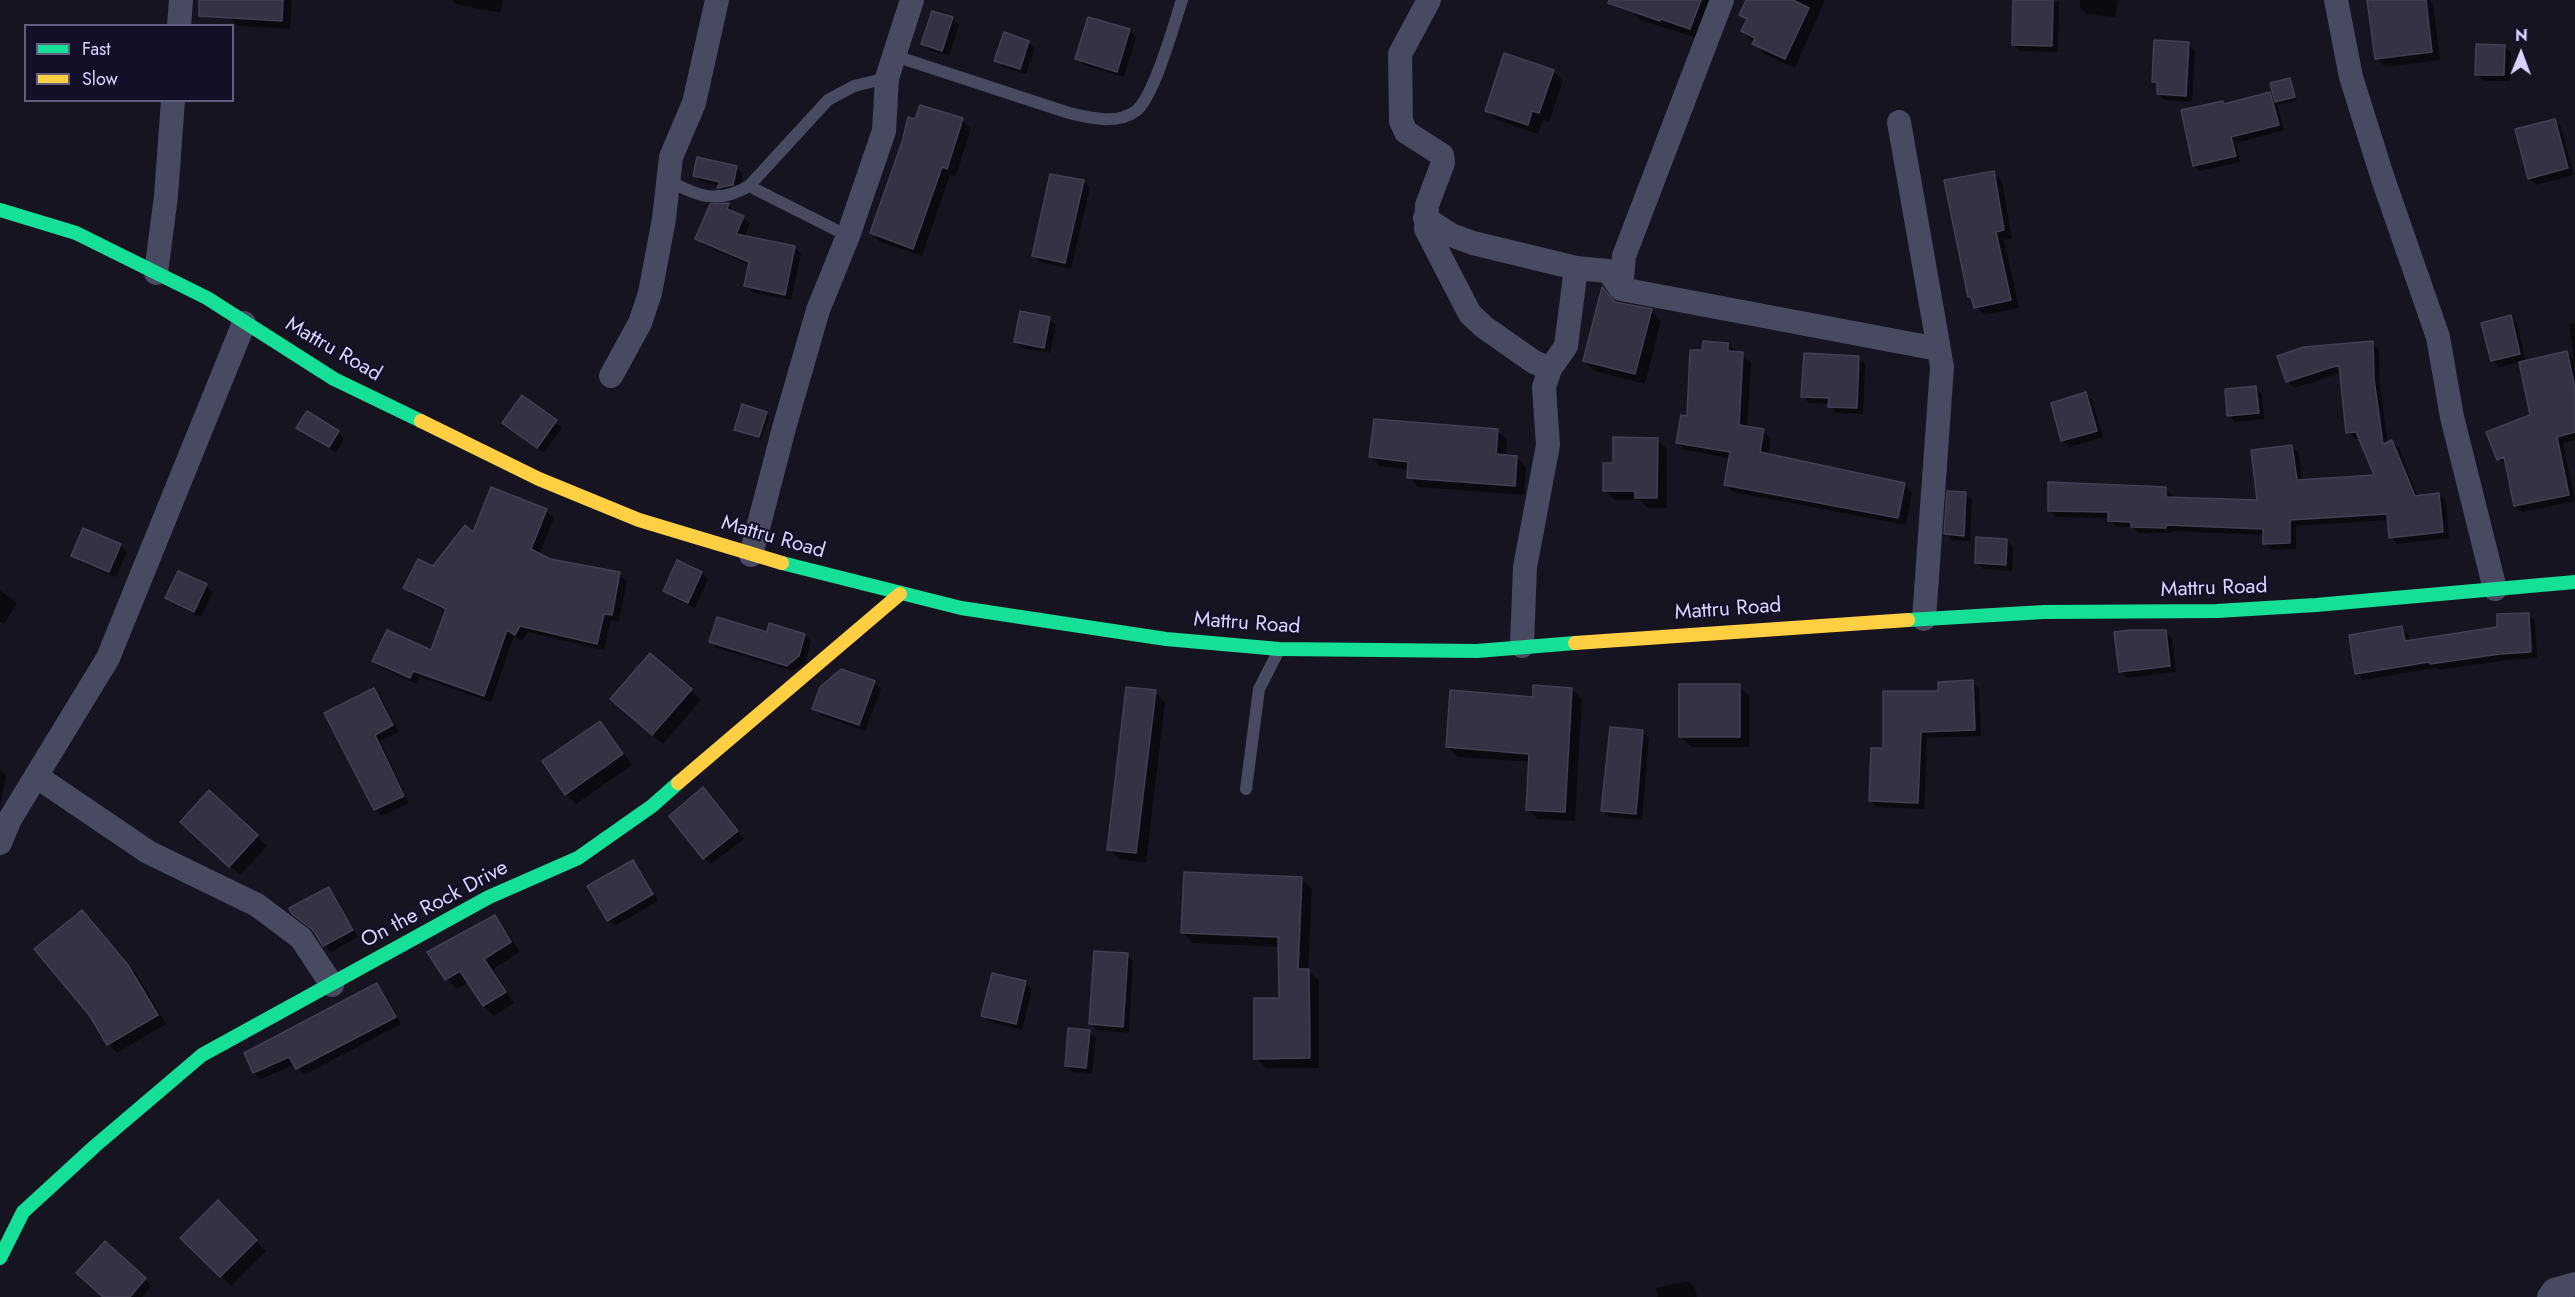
<!DOCTYPE html>
<style>
body{margin:0}
#map{position:relative;width:2575px;height:1297px;overflow:hidden;background:#161421;font-family:Jost,sans-serif}
canvas{display:block}
.legend{position:absolute;left:24px;top:24px;width:210px;height:78px;box-sizing:border-box;background:#130f26;border:2px solid #625e7d;margin:0;padding:8px 10px;list-style:none;font-size:18px;color:#d9d4ff}
.legend li{display:flex;align-items:center;gap:12px;height:30px}
.legend b{width:30px;border:2px solid #625e7d}
.north{position:absolute;left:2491px;top:24px;width:60px;height:60px;-webkit-text-stroke:4px #130f26;paint-order:stroke;rotate:1deg;font-size:16px;font-weight:700;line-height:24px;text-align:center;color:#d9d4ff}
.north::after{content:'';display:block;margin:auto;width:21px;height:27px;background:#d9d4ff;clip-path:polygon(50% 0,100% 100%,50% 72%,0 100%)}
</style>
<div id="map">
<canvas width="2575" height="1297"></canvas>
<ul class="legend">
<li><b style="height:8px;background:#16e098"></b>Fast</li>
<li><b style="height:8px;background:#ffcf43"></b>Slow</li>
</ul>
<div class="north">N</div>
</div>
<script>
const context = document.querySelector('canvas').getContext('2d');
context.lineJoin = 'round';
function fillPath(path, color) {
  context.fillStyle = color;
  context.fill(path, 'evenodd');
}
function stroke(path, color, width, dash) {
  context.strokeStyle = color;
  context.lineWidth = width;
  context.lineCap = dash ? 'butt' : 'round';
  context.setLineDash(dash || []);
  context.stroke(path);
}
function label(font, color, halo, rows, align = 'center') {
  context.font = font + ' Jost,sans-serif';
  context.lineWidth = 4.5;
  context.setLineDash([]);
  context.textBaseline = 'middle';
  context.strokeStyle = halo;
  context.fillStyle = color;
  for (const [text, x, y, turn = 0] of rows) {
    context.save();
    context.translate(x, y);
    context.rotate((+turn || 0) * Math.PI / 180);
    context.textAlign = isNaN(turn) ? turn : align;
    if (halo) context.strokeText(text, 0, 0);
    context.fillText(text, 0, 0);
    context.restore();
  }
}
fillPath(new Path2D(`
 M230,0H292L290,29L238,26L229,17Z
 M452,0H503L500,13L455,4Z
 M1633,0H1708L1713,5L1700,39L1640,20L1630,9Z
 M1748,0H1825L1795,68L1764,54L1743,31L1747,22L1740,15Z
 M2015,0L2059,2L2058,52L2020,51L2014,44Z
 M2080,0H2118L2115,17L2086,14L2080,7Z
 M2369,0H2429L2433,4L2440,60L2385,67L2377,58Z
 M952,19L959,25L949,56L929,50L923,44Z
 M1129,30L1136,37L1124,77L1084,65L1077,59Z
 M1028,42L1035,48L1026,74L1003,67L996,60Z
 M2188,44L2195,50L2192,102L2165,100L2158,93V86L2154,81Z
 M2504,46L2511,53L2510,81H2483L2477,74Z
 M1553,71L1563,81L1549,122L1543,120L1538,134L1497,120L1486,110Z
 M2289,80L2297,100L2277,105L2284,130L2236,143L2240,162L2200,171L2194,165L2225,105L2270,93L2275,98Z
 M962,120L971,128L956,176L950,175L922,256L880,242L872,233Z
 M2555,120L2561,127L2574,175L2536,185L2529,178Z
 M736,168L743,174L739,191L725,194L719,186L701,182L694,176Z
 M1993,173L2002,181L2012,238L2004,240L2019,308L1984,315L1970,297Z
 M1051,175L1084,182L1090,188L1071,269L1040,262L1034,255Z
 M728,205L734,213L743,217L750,223L744,237L795,248L801,254L791,300L752,292L746,286L750,265L703,245L697,239Z
 M1616,304L1651,311L1661,321L1645,384L1594,371L1584,361Z
 M2510,317L2517,323L2526,362L2567,353L2574,360L2569,324L2575,323V440L2563,443L2575,501L2522,512L2515,506L2507,464L2498,459L2532,416L2520,362L2499,367L2492,360Z
 M1049,319L1056,325L1050,353L1022,348L1015,341Z
 M2372,343L2379,349L2380,386L2388,443L2392,441L2399,448L2418,497L2439,495L2446,501L2449,538L2397,544L2391,537L2389,520L2296,526V549L2271,550L2264,543V535L2172,531V533H2139L2133,527H2116L2109,518L2056,517L2049,511L2165,488L2172,495V499L2259,502L2292,446L2299,453L2302,481L2376,477L2360,438L2355,439L2348,432L2341,373L2294,388L2288,381Z
 M1728,345L1751,362L1747,428L1763,431L1771,439L1768,455L1905,485L1912,493L1906,525L1733,492L1725,484L1730,458L1685,450L1677,442L1689,418L1704,352Z
 M1858,358L1865,364L1863,414L1836,413L1830,404L1809,403L1803,396Z
 M2255,388L2262,394L2264,419L2235,422L2229,415Z
 M2086,394L2092,400L2103,437L2069,447L2063,440Z
 M522,398L562,428L544,453L504,423Z
 M766,413L769,416L761,439L736,429Z
 M298,428L338,432L344,438L336,453Z
 M1497,430L1507,440L1506,457H1516L1526,467L1524,495L1418,487L1409,477V470L1380,466L1370,457Z
 M1657,439L1667,449V508H1647L1640,500H1615L1604,490L1614,464Z
 M1965,493L1972,500L1970,541L1952,540L1946,534Z
 M546,510L554,518L539,555L549,560L619,574L627,581L619,622L611,620L604,650L528,632L522,641L514,636L491,702L420,677L417,684L381,668L374,661L432,652L446,611L412,595L405,588L474,534Z
 M2006,540L2013,547L2012,571L1983,569L1977,562Z
 M120,545L127,552L116,577L80,562L73,555Z
 M701,573L708,579L695,608L671,597L665,591Z
 M206,586L213,592L201,617L174,604L167,598Z
 M0,590L17,603L4,624L0,622Z
 M2528,614L2535,621L2537,658L2508,660L2438,670L2435,668L2363,680L2357,673L2402,628L2408,634L2410,642L2499,629Z
 M2165,632L2172,638L2176,672L2127,678L2120,671Z
 M805,635L811,641L805,663L794,671L717,648L711,642Z
 M1972,682L1979,688L1981,736L1927,738L1924,809L1877,807L1870,801L1884,750L1940,693Z
 M874,683L881,689L865,731L821,715L814,708Z
 M1739,686L1749,696V747H1691L1681,737Z
 M1572,689L1582,699L1575,821L1538,819L1527,809L1530,762L1458,757L1448,747L1534,698Z
 M373,690L380,696L399,732L380,741L409,803L382,816L375,809Z
 M691,690L701,700L663,744L622,709Z
 M1155,692L1165,702L1146,863L1119,859L1109,849Z
 M600,723L610,733L632,765L576,804L566,794Z
 M1642,732L1649,738L1642,820L1609,817L1603,810Z
 M0,769L6,775L0,806Z
 M209,793L267,846L240,875L192,832Z
 M709,795L744,839L711,864L704,858Z
 M633,861L639,868L658,901L615,926L608,920Z
 M1302,879L1312,889L1308,970L1319,981V1068H1266L1256,1058L1281,1000L1280,947L1193,943L1183,933Z
 M328,889L335,895L358,937L331,952L325,945Z
 M82,912L137,975L166,1024L117,1053L108,1044L91,1015Z
 M494,917L504,927L520,952L493,969L514,1003L494,1016L484,1006L469,982L457,989L447,979L429,953Z
 M1127,955L1133,961L1129,1033L1097,1030L1090,1024Z
 M1026,982L1032,989L1022,1030L989,1022L983,1015Z
 M377,985L383,991L401,1024L304,1075L295,1064L261,1079L254,1072L246,1054Z
 M1089,1031L1096,1038L1092,1074L1073,1072L1066,1065Z
 M218,1203L266,1251L231,1286L182,1238Z
 M105,1243L152,1286L142,1297H105Z
 M1689,1281L1695,1288L1697,1297H1658L1656,1288Z`), '#0007');
const building = new Path2D(`
 M199,0H283L282,21L199,16Z
 M1609,0H1701L1690,29L1661,19L1660,21L1608,3Z
 M1746,0H1793L1809,8L1785,59L1752,44L1755,38L1741,31L1747,19L1739,15Z
 M2013,0H2053L2052,46L2012,45Z
 M2367,0H2426L2432,52L2375,59Z
 M932,11L953,17L942,51L921,44Z
 M1088,17L1130,29L1117,72L1075,59Z
 M1004,32L1029,41L1020,69L994,61Z
 M2154,40L2189,42L2186,96L2157,94V82H2152Z
 M2476,44L2505,45L2504,75H2475Z
 M1504,53L1554,70L1539,113L1532,111L1528,125L1485,111Z
 M2290,78L2295,97L2275,102L2270,83Z
 M2270,92L2279,125L2231,137L2236,156L2193,166L2181,110L2223,101L2224,104Z
 M920,105L963,118L947,169L942,167L913,249L870,233L902,142L908,117L915,119Z
 M2555,119L2568,168L2528,179L2515,129Z
 M697,157L737,166L733,185L717,188L720,182L693,176Z
 M1994,171L2004,230L1996,232L2011,300L1974,308L1971,297H1968L1944,180Z
 M1050,174L1084,180L1065,263L1032,256Z
 M729,203L727,209L744,216L736,234L795,246L785,295L744,286L749,262L695,239L710,204Z
 M1602,287L1615,302L1652,309L1635,374L1583,361Z
 M1020,311L1050,317L1044,348L1014,342Z
 M2511,315L2520,354L2491,361L2481,323Z
 M1703,341L1728,343V351L1743,352L1739,425L1764,429L1760,452L1905,483L1898,518L1724,485L1730,452L1676,443L1681,415L1687,416L1690,350H1702Z
 M2373,341L2374,379L2383,444L2392,440L2415,496L2439,493L2443,532L2389,538L2387,514L2290,520V543L2263,544V529L2166,525V528L2131,527V522L2108,521V512L2048,511V482L2166,487V497L2257,500L2251,450L2292,445L2297,480L2374,475L2356,432L2346,433L2339,365L2286,382L2277,356L2304,347Z
 M2567,351L2575,388V432L2557,437L2569,495L2514,506L2504,457L2497,460L2486,432L2530,415L2519,362Z
 M1804,353L1859,356L1857,408L1828,407L1829,398L1801,397Z
 M2256,386L2259,413L2227,416L2225,389Z
 M2086,392L2097,431L2061,441L2051,403Z
 M522,395L557,420L537,448L502,423Z
 M742,404L767,412L759,437L734,430Z
 M307,411L339,431L329,447L296,428Z
 M1374,419L1498,429L1496,454L1517,456L1515,486L1407,478L1408,462L1369,457Z
 M1613,437L1658,438L1657,498H1635V491H1603V463H1613Z
 M491,487L547,509L531,549L550,559L620,572L612,615L604,614L597,644L520,626L515,635L507,630L484,696L413,671L410,678L372,661L387,630L431,650L446,609L403,588L418,559L433,566L465,525L473,532Z
 M1947,491L1966,492L1964,536L1944,534Z
 M83,528L121,544L109,572L71,556Z
 M1976,537L2007,539L2006,565L1975,563Z
 M677,560L702,572L688,603L663,591Z
 M178,571L207,584L194,612L165,598Z
 M2529,613L2531,652L2500,654L2430,664L2429,662L2355,674L2349,635L2402,626L2405,641L2497,627V614Z
 M717,617L767,632L769,623L805,634L799,656L787,666L709,642Z
 M2130,630H2166L2170,666L2119,672L2114,632Z
 M650,653L692,689L652,735L610,699Z
 M841,669L875,681L859,725L812,709L820,687Z
 M1973,680L1975,730L1921,732L1918,803L1869,801L1871,748H1883V691H1938V682Z
 M1679,684H1740V737H1679Z
 M1533,685L1572,688L1565,812L1526,810L1529,754L1446,747L1450,690L1533,697Z
 M1126,687L1156,690L1136,853L1107,850Z
 M374,688L393,725L375,735L404,796L374,810L324,713Z
 M600,721L623,754L565,795L542,761Z
 M1610,727L1643,730L1636,814L1601,811Z
 M703,787L738,831L703,859L669,816Z
 M209,790L258,835L229,867L180,822Z
 M633,860L653,894L607,921L587,886Z
 M1184,872L1302,877L1298,969H1309L1310,1058L1254,1059V998H1279L1278,937L1181,933Z
 M329,887L353,930L323,946L313,930L292,914L289,908Z
 M82,910L128,965L158,1015L107,1045L90,1016L34,949Z
 M495,915L511,942L484,959L506,992L483,1006L460,971L445,980L427,952Z
 M1094,951L1128,953L1123,1027L1089,1024Z
 M992,973L1026,981L1016,1024L981,1016Z
 M377,983L396,1017L296,1069L289,1057L253,1073L244,1053Z
 M1068,1028L1090,1030L1086,1068L1065,1066Z
 M218,1200L257,1240L220,1277L180,1238Z
 M105,1241L146,1278L130,1297H103L76,1273Z`);
fillPath(building, '#343243');
stroke(building, '#433f54', 1.5);
stroke(new Path2D(`
 M895,56L1069,113C1090,118 1117,125 1136,111C1154,97 1174,24 1182,0
 M668,180C698,197 718,204 749,186L828,100L854,86L887,78
 M749,186L848,236
 M1246,789L1259,689L1279,650`), '#4a4962', 12);
stroke(new Path2D(`
 M1429,0L1400,54L1401,121L1406,132L1442,155L1443,163L1427,205L1426,229L1470,314L1484,327L1534,362L1550,369L1544,387L1548,445L1525,567L1522,646
 M2336,0L2351,77L2383,179L2438,337L2452,417L2495,589
 M179,26L181,0
 M1899,122L1942,367L1924,619
 M1425,218L1451,235L1473,243L1576,268
 M156,273L166,196L173,100
 M1621,289L1938,349
 M1550,369L1566,346L1576,268L1608,271L1621,289L1624,256L1722,0
 M611,376L640,323L650,293L664,219L671,157L694,103L717,0
 M751,555L784,428L818,310L848,236L884,131L887,78L912,0
 M36,776L148,852L257,905L301,938L332,985
 M0,843L10,819L108,658L244,323
 M2549,1297L2554,1290L2575,1284`), '#4a4962', 24);
stroke(new Path2D(`
 M0,210L76,233L207,298L334,379L421,421
 M782,563L961,608L1166,639L1279,649L1477,651L1575,643
 M1908,620L2044,612L2217,611L2316,605L2575,582
 M0,1258L23,1212L95,1146L202,1055L489,897L578,858L652,806L678,783`), '#16e098', 14);
stroke(new Path2D(`
 M421,421L539,479L639,520L782,563
 M1575,643L1908,620
 M678,783L900,594`), '#ffcf43', 14);
label('21px', '#d9d4ff', '#130f26', [
 ["Mattru Road",333,350,30],
 ["Mattru Road",773,538,16],
 ["Mattru Road",2214,589,-2],
 ["Mattru Road",1728,610,-4],
 ["Mattru Road",1247,624,4],
 ["On the Rock Drive",435,905,-28]
]);
</script>
